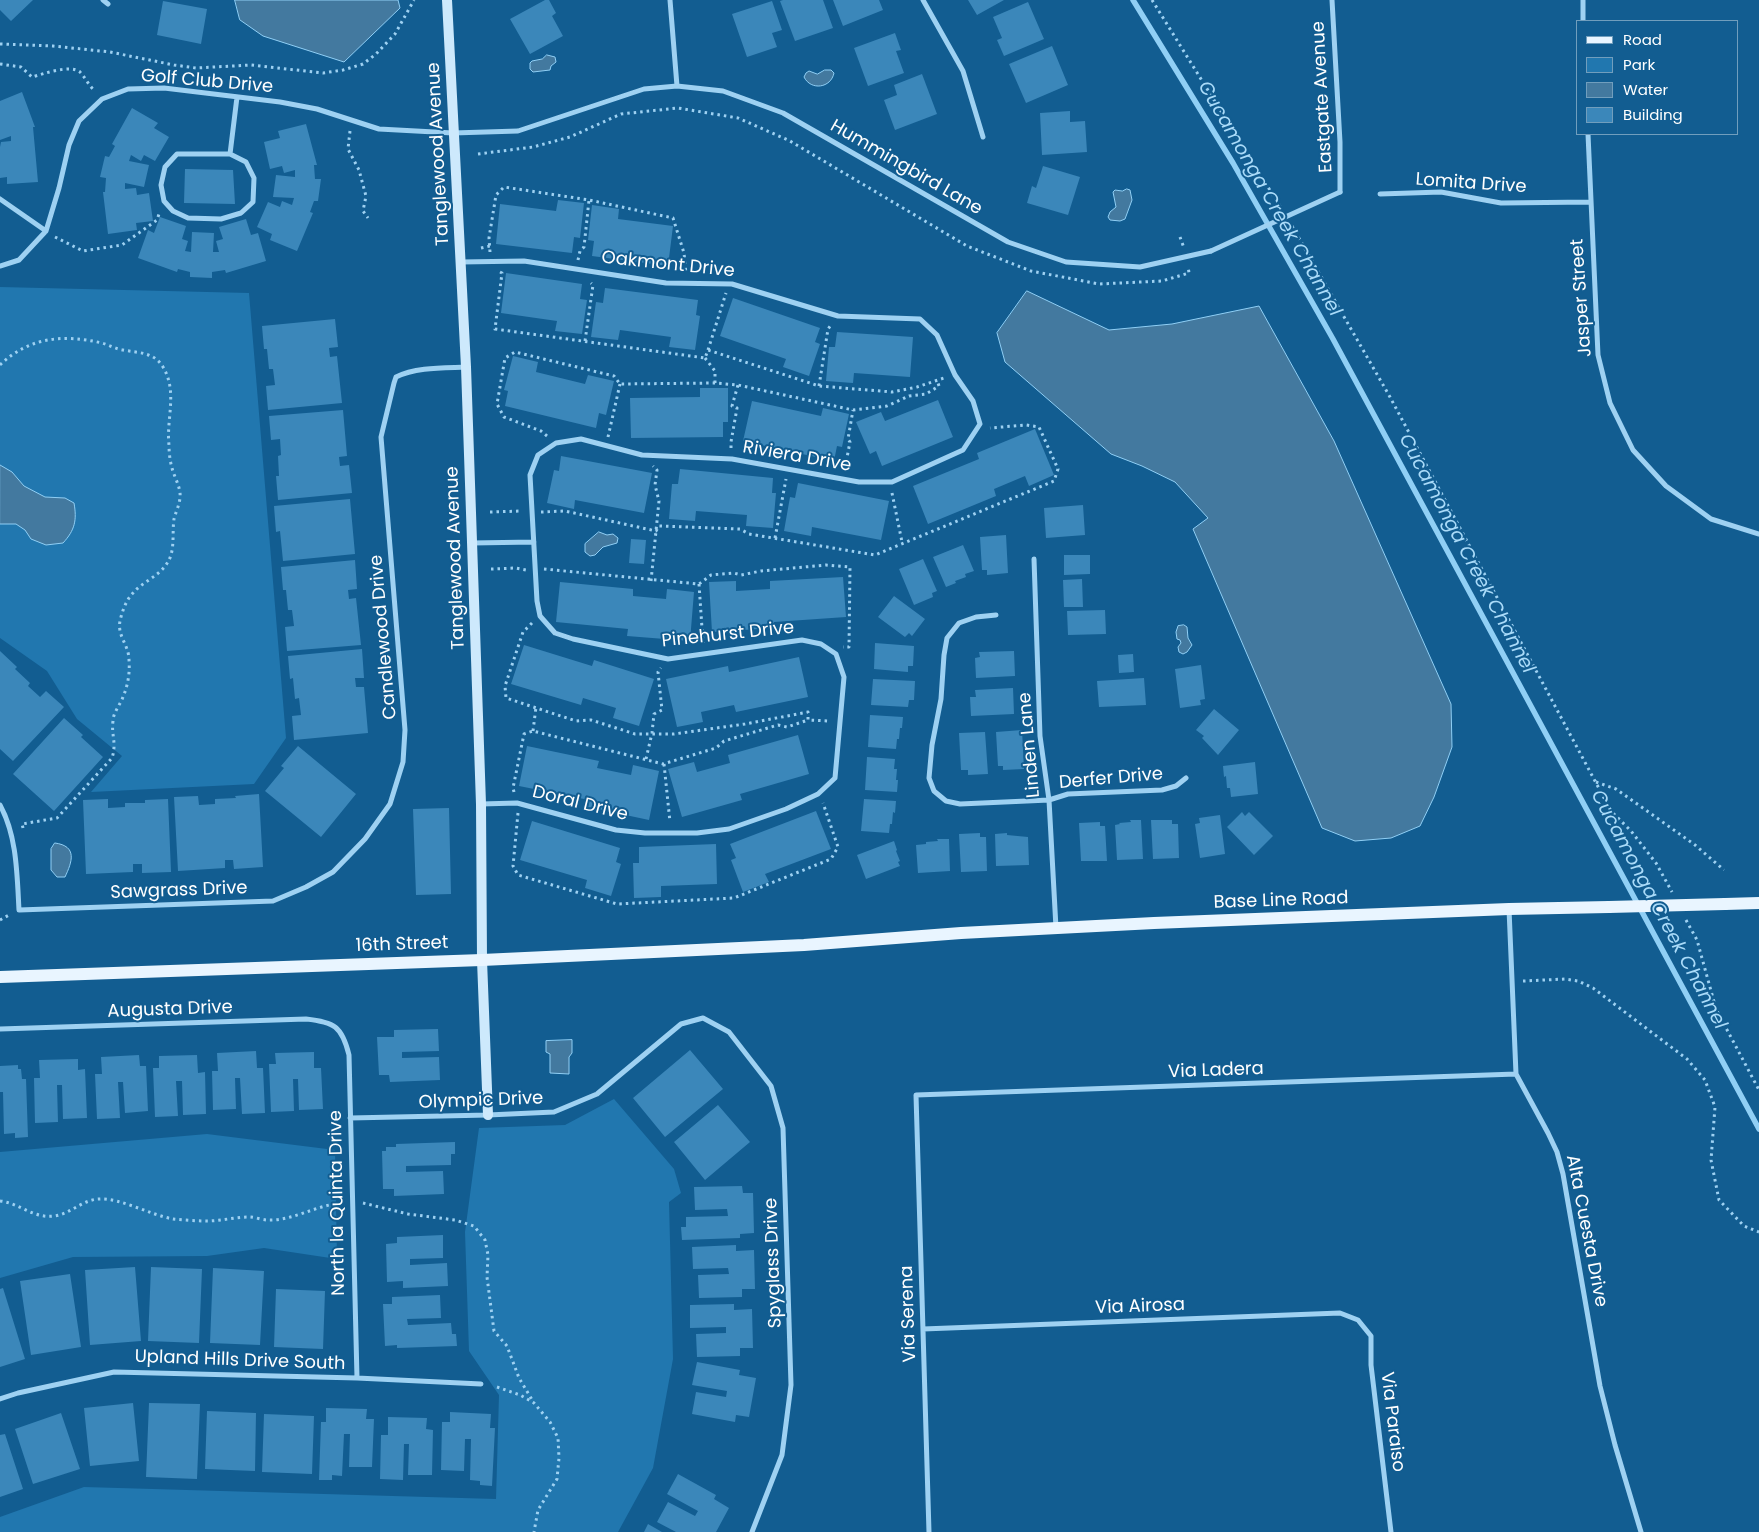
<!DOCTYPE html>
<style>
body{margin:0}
#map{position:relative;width:1759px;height:1532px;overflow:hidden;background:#125d91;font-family:Poppins,sans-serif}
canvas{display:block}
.legend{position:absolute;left:1576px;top:20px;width:162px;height:115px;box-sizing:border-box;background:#125d91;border:1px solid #719ebd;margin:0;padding:6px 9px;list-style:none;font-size:15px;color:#fff}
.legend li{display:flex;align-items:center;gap:10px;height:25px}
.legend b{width:25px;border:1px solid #719ebd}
</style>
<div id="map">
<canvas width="1759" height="1532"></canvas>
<ul class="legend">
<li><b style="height:6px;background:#e9f5ff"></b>Road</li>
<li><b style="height:14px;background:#2177af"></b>Park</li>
<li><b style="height:14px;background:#43799f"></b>Water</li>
<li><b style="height:14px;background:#3b87ba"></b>Building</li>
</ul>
</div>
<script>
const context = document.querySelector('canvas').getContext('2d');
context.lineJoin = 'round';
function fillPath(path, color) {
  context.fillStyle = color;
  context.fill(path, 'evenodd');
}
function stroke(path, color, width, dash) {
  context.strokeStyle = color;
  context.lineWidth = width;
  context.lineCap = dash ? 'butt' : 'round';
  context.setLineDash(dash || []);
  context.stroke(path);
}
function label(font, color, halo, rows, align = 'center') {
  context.font = font + ' Poppins,sans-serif';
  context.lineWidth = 4;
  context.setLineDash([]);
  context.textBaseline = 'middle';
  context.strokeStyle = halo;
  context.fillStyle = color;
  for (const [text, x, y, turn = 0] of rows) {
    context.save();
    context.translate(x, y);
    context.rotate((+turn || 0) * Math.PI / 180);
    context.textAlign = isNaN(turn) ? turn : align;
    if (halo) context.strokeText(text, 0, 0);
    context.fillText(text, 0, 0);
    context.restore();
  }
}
fillPath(new Path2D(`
 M0,287L249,293L286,738L254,784L91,792L122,756L77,719L47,671L0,638Z
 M614,1099L674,1169L681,1193L669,1202L673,1359L653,1468L618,1532H0V1517L84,1487L496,1499L499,1395L469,1351L465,1232L479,1128L565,1125Z
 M207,1134L335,1150L337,1259L264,1248L207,1256L73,1257L0,1278V1152Z`), '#2177af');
const water = new Path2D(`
 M235,0H398L400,8L344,62L263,36L240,20Z
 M547,55L555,57L556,62L551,66L550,70L533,72L530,69V63L532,61L542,59Z
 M825,70H831L834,73C831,88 811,91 804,77L806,73L809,71L817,74Z
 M1127,189L1130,190L1132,200L1125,219L1120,221L1110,220L1108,217L1110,212L1116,207L1113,192L1115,190L1122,191Z
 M1027,291L1109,330L1172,324L1259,306L1334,441L1451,704L1452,747L1434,797L1420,826L1391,838L1355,841L1322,828L1193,529L1208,518L1175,482L1142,466L1111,454L1005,362L997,333Z
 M0,465L12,472L24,486L45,497L65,498L74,503C77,520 75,530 63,543L46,545L31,539L25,530L16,524H0Z
 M599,532L607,535L613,534L618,538L617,543L603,547L595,555L590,556L585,552V544Z
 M1184,625L1187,627L1188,638L1192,645L1187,652L1183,654L1179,652L1178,647L1181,643L1180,640L1177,639L1176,632L1178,626Z
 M55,843C78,846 72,862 65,877H57L51,870V849Z
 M572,1040V1053L569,1057V1074L550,1073V1054L546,1052V1041Z`);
fillPath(water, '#43799f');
stroke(water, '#90cff5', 1);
stroke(new Path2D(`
 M1133,0L1233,163L1333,339L1759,1129`), '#90cff5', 5.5);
fillPath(new Path2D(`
 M0,0H33L11,21L0,10Z
 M545,0H549L556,13L552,16L563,36L530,54L510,19Z
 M783,0H823L833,28L795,41L780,1Z
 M833,0H879L883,10L843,26Z
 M968,0H1004L977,15Z
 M163,1L207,9L201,44L157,35Z
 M772,1L782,30L772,33L777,47L747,57L732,14Z
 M1028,2L1044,39L1004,56L997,40L1002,38L993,17Z
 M895,33L901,50L896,51L904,73L868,86L854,48Z
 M1052,46L1068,85L1026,103L1009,64Z
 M922,74L937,114L895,130L884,100L897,95L894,85Z
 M22,92L35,127H33L38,182L7,184V177L0,178V147L1,142L11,141V136L0,140V101Z
 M132,108L158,123L154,128L169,137L155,161L144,155L141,161L131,155L129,161L149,165L144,187L125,183V189L136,188L137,195L149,193L153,221L136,223L137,230L108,234L103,192H105L106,178L100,177L105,156L109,157L115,146L112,144Z
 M1070,111V122L1085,121L1087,152L1042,155L1040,113Z
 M306,124L317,165H314L315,179H321L318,201H314L310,212L313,213L297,251L270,240L272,234L257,227L268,202L280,207L282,201L292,205L294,198L273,197L276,175L295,177V170L284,173L282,166L270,169L264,142L280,138L278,131Z
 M1043,166L1080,177L1068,215L1027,203L1032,186L1036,188Z
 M185,169L233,170L235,204L184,203Z
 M558,200L584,203L580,238L574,237L572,253L496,244L500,204L556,211Z
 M592,205L619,209L618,219L673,226L668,266L592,256L594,241L588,240Z
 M160,217L186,226L182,239L188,241L185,251L191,252L192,232L214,233L213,252H219L216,241L223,239L219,227L246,219L251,235L258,233L266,261L226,273L225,270L212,272V278L190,277V272L178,269L177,272L138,258L148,230L154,233Z
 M506,273L582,284L580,299L587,300L582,334L555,331L557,321L501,313Z
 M605,288L698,300L696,315L700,316L695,350L669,347L671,337L620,330L618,340L591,337L596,302L603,303Z
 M733,298L820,328L815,342L820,344L809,376L783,367L786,359L720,336Z
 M335,319L338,347L329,348L330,357L337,356L342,403L268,410L266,386L275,385L273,369H269L267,349H264L262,326Z
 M837,332L913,337L910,377L854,373L853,383L826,381L829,347H835Z
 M513,356L538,362L536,372L585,384L588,375L614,381L606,415L599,413L596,428L505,406L508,391L504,390Z
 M700,388H728V422H723V437L631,438L630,398L700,397Z
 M938,400L953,437L882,466L876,451L870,454L856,422L881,412L885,421Z
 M752,401L821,416L823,408L849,414L842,447L837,446L834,461L743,441Z
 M343,410L347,456L339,457L340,466L349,465L352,493L278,500L276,476H279L278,456L281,455L280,439L271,440L269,416Z
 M1035,429L1054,475L1029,486L1025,476L994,489L996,496L928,524L913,486L979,459L977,453Z
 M561,456L652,473L644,513L575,500L574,509L547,503L554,470L559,471Z
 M680,469L773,478L772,493H776L773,528L746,526L747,515L696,511L695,521L669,519L672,484H678Z
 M798,483L889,501L881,540L812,527L811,536L784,531L790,497L795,498Z
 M350,499L355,554L283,561L280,531L276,532L274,506Z
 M1083,505L1085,535L1046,538L1044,508Z
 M1006,535L1008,573L987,575V570H982L980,537Z
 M631,539L646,540L644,564L629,563Z
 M963,545L974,571L965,574L966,577L955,581L956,583L946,587L933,557Z
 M1064,555H1090V574L1064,575Z
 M923,559L937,591L932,593L933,597L914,605L899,569Z
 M355,560L357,589L348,590L349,599L356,598L361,645L287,651L285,627L294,626L292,610H288L286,590H283L281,567Z
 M843,577L846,617L774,622V628L712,632L709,582L736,581V591L770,589V581Z
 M1082,579L1083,607H1064L1063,580Z
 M560,582L633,589V596L666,599L667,589L694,592L690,641L627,636L628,629L556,622Z
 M894,596L925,619L912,636L909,633L905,637L878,617Z
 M1105,610L1106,634L1068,635L1067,611Z
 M875,643L914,646L913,666H908V672L874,669Z
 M524,645L592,666L594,660L654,679L639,726L613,718L616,708L583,698L581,705L511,684Z
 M362,649L364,678H355L356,687H364L368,733L294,740L292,716L301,715L299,698L295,699L293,678L290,679L288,656Z
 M0,651L17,667L15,669L30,683L28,686L40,697L46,691L64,707L13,761L0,749Z
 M1014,651L1015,676L976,678L975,658L980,657L979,652Z
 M1133,654L1134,672L1119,673L1118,655Z
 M799,657L808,697L736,712L734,705L701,712L703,722L677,727L666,679L728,666L729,672Z
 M1201,665L1205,699L1200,700L1201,705L1180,708L1175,669Z
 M1144,678L1146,705L1099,707L1097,681Z
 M873,679L915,681L914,700H909L908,707L871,705Z
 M1013,688L1014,714L971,716L970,697H976L975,690Z
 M1214,709L1239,730L1218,755L1202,738L1204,736L1196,730Z
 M870,715L903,717L902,728H900L899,739H897L896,749L868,747Z
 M64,718L83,735L81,737L103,757L54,811L13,774Z
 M1022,730L1024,769L1003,770V766H998L996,732Z
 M985,732L988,774L968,775V770H961L959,733Z
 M798,735L809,774L740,794L742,800L682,817L668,769L694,762L697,772L730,763L728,755Z
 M298,746L356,794L321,837L265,791L284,768L281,766Z
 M527,746L599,761L597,768L631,775L633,765L659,771L649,820L588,807L589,800L519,786Z
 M867,757L895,759L894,769H897L896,780H898L897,792L865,790Z
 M1255,762L1258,794L1231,797L1230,788H1227L1226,776L1224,777L1223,766Z
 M259,794L263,867L234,869L233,860H225V868L178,871L174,797L198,796L199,805L215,804V799L236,798L235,796Z
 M108,799V808L125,807V803H145V800L168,799L171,872L142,873V864H133V872L86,874L83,800Z
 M864,799L896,801L895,813L893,812L892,824H890L889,833L861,831Z
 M449,808L451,894L416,895L413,809Z
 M816,811L831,849L765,874L769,882L743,892L731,860L736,858L730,844Z
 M1242,812L1245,816L1249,812L1273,836L1254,855L1227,827Z
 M1220,815L1225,854L1200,858L1195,824L1200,823L1199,818Z
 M1130,820H1141L1143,859L1117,860L1115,825L1120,824L1119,823L1131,822Z
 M1151,820H1172V824H1178L1179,858L1153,859Z
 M532,821L620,848L616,862L621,864L611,896L585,888L587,880L520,860Z
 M1100,822V826H1105L1107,861H1081L1079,823Z
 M980,833V837H986L987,871L961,872L959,834Z
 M1007,833V835L1028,837L1029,865L996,866L995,834Z
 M937,839H949L950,871L918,873L916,845L926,844V842L938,841Z
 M894,841L897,850L896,851L900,861L898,862L900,866L866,879L857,855Z
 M716,844L717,884L661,886V897L634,898L633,863H639V847Z
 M438,1029L439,1051L402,1052V1058L439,1057L440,1080L390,1082L389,1075H379L377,1037H394V1030Z
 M690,1050L723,1089L665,1137L633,1098Z
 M256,1051L257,1068H263L265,1113L242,1114L240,1078H235L236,1109L213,1110L212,1071H218L217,1053Z
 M314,1052V1068H321L323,1109L299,1110L298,1079H293L294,1111L271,1112L269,1064H276L275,1053Z
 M139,1055L140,1066H146L148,1111L125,1113L123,1082H118L120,1118L97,1119L95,1074H102L101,1057Z
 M197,1055L198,1073L205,1072L206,1114L183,1115L182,1081H176L178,1116L155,1117L153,1068H159V1056Z
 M78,1059V1070L85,1069L87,1118L63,1119L62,1085H57L58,1122L35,1123L34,1078H40L39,1060Z
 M18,1065V1069H21L22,1079H26L28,1137L15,1138V1133L4,1134L3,1092H0V1066Z
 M718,1105L750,1142L705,1180L674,1142Z
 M455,1142V1154H451V1165L406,1166V1172L443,1171L444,1194L394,1196V1189H383L382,1151H386V1147H396V1144Z
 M742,1186L743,1193H753L754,1233L740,1234V1238L682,1240L681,1227H686V1217L728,1216L727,1209L695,1210L694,1187Z
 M443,1235V1258L410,1259V1265L447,1263L448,1286L403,1288V1281L387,1282L386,1244L397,1243V1237Z
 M736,1245V1251L754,1250L755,1289H742V1297L699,1298L698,1275L729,1274L728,1268L693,1269L692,1247Z
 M135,1267L141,1341L90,1345L85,1270Z
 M151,1267L202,1269L199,1343L148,1341Z
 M213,1268L264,1271L260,1345L210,1343Z
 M70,1274L81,1347L31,1355L20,1281Z
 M3,1288L25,1359L0,1367V1289Z
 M276,1289L325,1291L323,1349L274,1347Z
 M440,1295L441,1318L407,1319L408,1325L451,1323L452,1334H456L457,1346L397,1348V1345L385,1346L383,1304H392V1297Z
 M734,1304V1310L752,1309L753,1348H740V1356L697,1357L696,1334L726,1333V1327L690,1328V1305Z
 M697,1362L740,1370L739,1375L756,1378L749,1417L736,1415L735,1422L692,1414L696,1392L726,1397L727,1391L692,1385Z
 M133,1403L139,1461L90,1466L84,1408Z
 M149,1403L200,1404L197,1479L146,1477Z
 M326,1408L367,1409L366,1419H374L372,1467H349L350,1434H344L342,1476L332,1475V1480H319L321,1422H326Z
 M207,1411L256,1413L255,1471L205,1469Z
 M450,1412L491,1414L490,1428H495L492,1486L480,1485V1481L470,1480L471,1439H465L464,1471L441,1470L442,1422H450Z
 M61,1413L80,1469L33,1484L15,1429Z
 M264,1414L314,1416L312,1474L262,1472Z
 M388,1417L427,1418L426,1429L433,1430L432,1475H408L409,1444H404L403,1480L380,1479L381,1435H388Z
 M5,1434L23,1489L0,1497V1435Z
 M678,1474L716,1495L714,1499L729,1508L716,1532H676L657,1522L668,1502L695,1516L698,1511L667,1494Z
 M648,1524L662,1532H644Z`), '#3b87ba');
stroke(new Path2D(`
 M1152,0L1281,208
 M0,44L53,46L110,52L174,65L196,68L251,65L323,73L343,70L363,64L376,54L395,34L414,0
 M0,64L21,67L32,77C43,74 70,64 80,72C85,77 89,86 95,91
 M350,131L348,149L359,170L366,196L363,211L368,218
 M478,154L533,147L570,137L621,114L678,108L738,118L790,141L967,246L1031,271L1099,284L1162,281L1189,273L1188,266
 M1292,226L1390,397L1611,811L1631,831L1656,863L1672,892
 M55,237L83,251L122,245L157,220L160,211
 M1180,237L1184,248
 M481,248L490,246
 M490,252L489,238L496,195L504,187L589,200L673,218L684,253L686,274
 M578,260L580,251L584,247L589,200
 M500,272L502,273L495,329L705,358L708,350L819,386L892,392L917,387L944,378
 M585,341L593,285L591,283
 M708,350L726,293
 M705,358L715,371V383
 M0,365C29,337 63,334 102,343C109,345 116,349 123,350C139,353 154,352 163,367C178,392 166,419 169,445C169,453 170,461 172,468C174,476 179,484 180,493C181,502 176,511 174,519C172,532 175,548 169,560C161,576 143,581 133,593C126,600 122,612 120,621C117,636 129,645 129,660C130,673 128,685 123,697C120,705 113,713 113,721C111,736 117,742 112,758L57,818L22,824L23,828
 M819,386L828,329L831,325
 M547,436L541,431L504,417L497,404L505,358L515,352L614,376L620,384L715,383L738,385L853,410L887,406L909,396L926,394L939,386L937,380
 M608,437L620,384
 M731,448V442L737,408L732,406L738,385
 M845,468L850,442L848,439L853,410
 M892,493L902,542
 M490,512L522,511
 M541,512L565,511L656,531L659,526L740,529L749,534L875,555L1054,481L1058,469L1039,427L1026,425L990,428
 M775,538L786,479
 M491,569L516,568L526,570
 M544,569L699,584L711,575L734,573L741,575L761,571L826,565L850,567L849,647H843
 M651,581L659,501L655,485L657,470L653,466
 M699,584L703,643
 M532,623L523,632L505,686L506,698L576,721L591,720L635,734H674L745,724L808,712V720L829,721
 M533,731L536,707
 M646,759L652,733L654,714L662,710L658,672L661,668
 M664,764L670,822
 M1596,782L1616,789L1695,845L1724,870
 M514,792L513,788L524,734L533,731L663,764L716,748L724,741L778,725L787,727L808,720
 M518,813L513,866L518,875L617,904L734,898L831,859L838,847L823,803
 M0,920L11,914
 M1686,920L1697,940L1716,1009L1759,1090
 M1523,981L1565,979L1578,981L1593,988L1687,1059L1705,1080L1715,1107L1711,1160L1719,1200L1744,1226L1759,1232
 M0,1201C19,1203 34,1219 54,1216C71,1214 83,1199 100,1199C120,1198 151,1215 173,1219C184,1220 196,1221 207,1221C221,1221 235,1217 249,1217C255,1217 262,1220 268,1220C293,1221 316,1205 342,1203
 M363,1203L408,1214L455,1220L474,1226L485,1240L488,1255L487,1277L494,1331L507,1346L519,1378L534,1403
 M497,1387L520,1395L534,1403L550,1422L558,1438L559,1458L557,1479L538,1510L534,1532`), '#9ed1f2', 3, [2.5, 4]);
stroke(new Path2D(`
 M103,0L108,4
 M670,0L677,86
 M923,0L963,71L983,137
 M1332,0L1340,142V192
 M1583,0V21
 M1588,134L1598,355L1610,403L1633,450L1666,486L1711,519L1759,534
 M230,154L246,162L254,178L253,202L241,213L221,219L188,218L173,211L164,201L161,185L165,167L177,154H230L237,97
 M1380,194L1441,192L1501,203L1590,202
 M0,199L46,231
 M461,262L524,261L666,283L732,284L838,316L920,319L937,335L955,375L973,401L980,424L963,450L892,482H859L732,459L642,455L581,439L556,443L538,455L530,475L537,601L540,616L555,633L573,639L668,659L802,640L821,644L836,654L844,677L835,778L818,794L786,809L729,829L697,833H645L616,830L517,803L481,804
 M0,266L19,260L46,231L59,188L69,145L79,121L102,99L128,89L164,88L280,102L317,109L379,129L453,133L518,131L644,89L677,86L723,91L783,113L1008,242L1066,262L1140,267L1211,251
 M472,543L534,542
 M1034,559L1040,736L1049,800L1056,928
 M996,615L976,617L959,623L947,638L944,655L941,699L932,745L929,778L934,791L946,801L960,804L1049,800L1068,794L1162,790L1176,786L1186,778
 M0,805C17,836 17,874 19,910L273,901L306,887L333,872L365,839L390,804L403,762L405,730L381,437L394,383L396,377C416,367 444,368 466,367
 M1509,909L1516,1074L1548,1133L1557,1152L1563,1174L1600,1386L1615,1445L1641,1532
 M0,1029L306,1019C334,1022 342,1026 349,1055L357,1378
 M350,1118L488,1115L554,1112L597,1094L681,1024L703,1018L729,1032L771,1086L783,1128L791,1385L782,1455L752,1532
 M923,1329L1340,1313L1358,1320L1371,1336V1365L1391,1532
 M0,1399L18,1393L114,1372L357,1378L481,1384
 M929,1532L916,1095L1516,1074`), '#9ed1f2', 5);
stroke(new Path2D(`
 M447,0L466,367L481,804L482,960L488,1115`), '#cde9fc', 10);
stroke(new Path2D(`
 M1725,904L1759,903
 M0,977L482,960L804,945L961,933L1154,923L1509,909L1609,907`), '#e9f5ff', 12);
stroke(new Path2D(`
 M1211,251L1340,192`), '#9ed1f2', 5);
stroke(new Path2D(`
 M1609,907L1725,904`), '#e9f5ff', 12);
label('18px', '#fff', '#125d91', [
 ["Golf Club Drive",207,82,5],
 ["Eastgate Avenue",1323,97,-93],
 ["Tanglewood Avenue",439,154,-93],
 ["Hummingbird Lane",906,168,30],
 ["Lomita Drive",1471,184,4],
 ["Oakmont Drive",668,265,6],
 ["Jasper Street",1582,298,-94],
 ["Riviera Drive",797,457,10],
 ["Tanglewood Avenue",456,558,-92],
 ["Pinehurst Drive",728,635,-6],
 ["Candlewood Drive",384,637,-95],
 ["Linden Lane",1030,745,-95],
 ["Derfer Drive",1111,779,-5],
 ["Doral Drive",580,804,14],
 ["Sawgrass Drive",179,891,-2],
 ["Base Line Road",1281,901,-2],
 ["16th Street",402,945,-2],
 ["Augusta Drive",170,1010,-2],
 ["Via Ladera",1216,1071,-2],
 ["Olympic Drive",481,1101,-2],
 ["North la Quinta Drive",338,1203,-91],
 ["Alta Cuesta Drive",1586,1231,79],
 ["Spyglass Drive",774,1263,-92],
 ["Via Airosa",1140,1307,-2],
 ["Via Serena",909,1314,-92],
 ["Upland Hills Drive South",240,1361,2],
 ["Via Paraiso",1392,1422,83]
]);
label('italic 19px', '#aadbf9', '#125d91', [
 ["Cucamonga Creek Channel",1269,199,60],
 ["Cucamonga Creek Channel",1466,554,62],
 ["Cucamonga Creek Channel",1658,910,62]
]);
</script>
